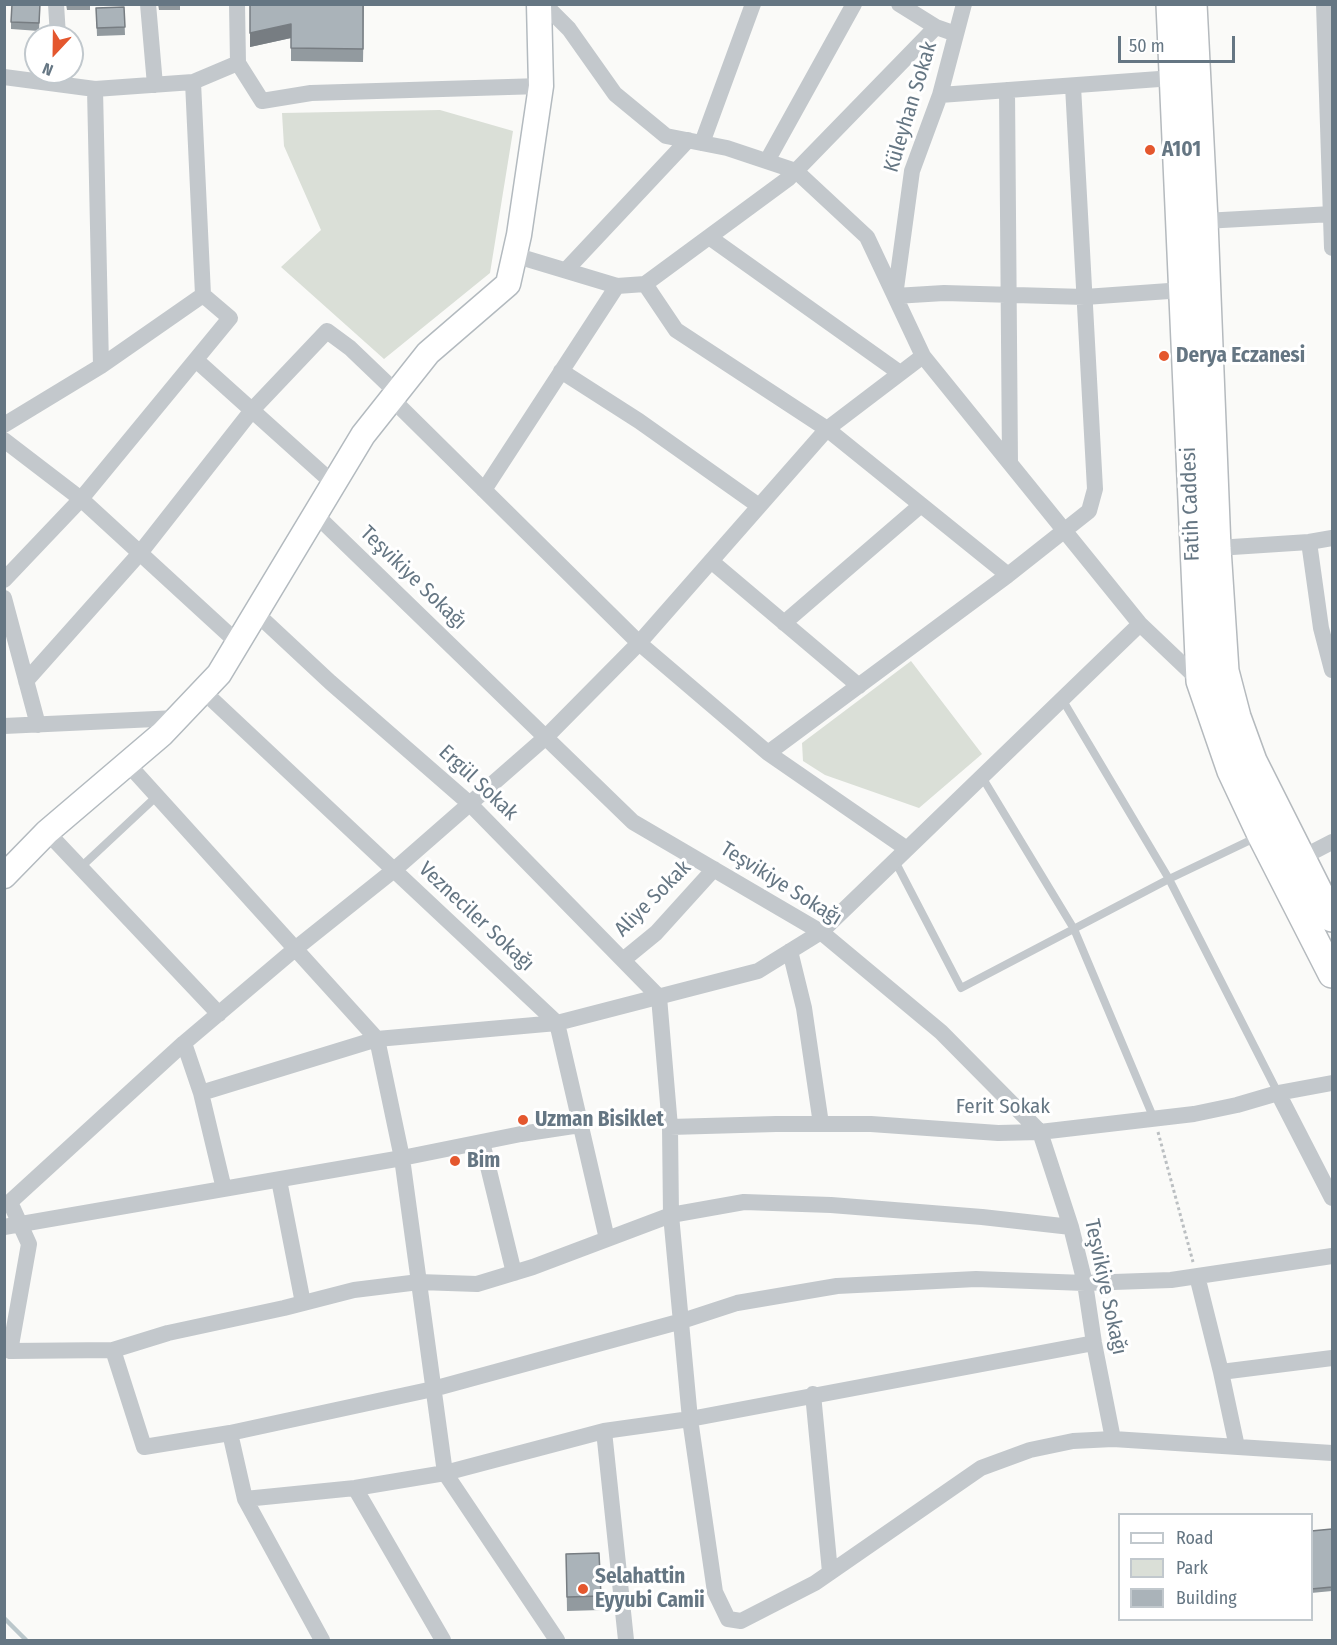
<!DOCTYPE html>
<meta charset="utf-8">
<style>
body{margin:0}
#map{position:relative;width:1337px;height:1645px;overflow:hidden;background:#fafaf8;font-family:"Fira Sans Condensed",sans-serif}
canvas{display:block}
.frame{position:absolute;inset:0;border:6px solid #657683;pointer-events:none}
.legend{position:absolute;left:1118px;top:1513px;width:195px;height:108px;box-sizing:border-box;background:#fff;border:2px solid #c1c8cd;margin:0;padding:8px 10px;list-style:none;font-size:18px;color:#657683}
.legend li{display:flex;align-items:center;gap:12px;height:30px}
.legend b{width:30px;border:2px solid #c1c8cd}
.north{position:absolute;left:24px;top:24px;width:60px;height:60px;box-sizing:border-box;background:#fff;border:2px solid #c1c8cd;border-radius:50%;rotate:202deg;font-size:16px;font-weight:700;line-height:24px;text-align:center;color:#657683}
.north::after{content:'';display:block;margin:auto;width:21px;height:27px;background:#e4572e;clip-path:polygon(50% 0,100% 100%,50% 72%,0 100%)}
.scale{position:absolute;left:1118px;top:36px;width:117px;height:27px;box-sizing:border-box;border:3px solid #657683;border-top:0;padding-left:8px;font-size:18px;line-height:21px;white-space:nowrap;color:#657683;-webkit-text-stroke:4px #fff;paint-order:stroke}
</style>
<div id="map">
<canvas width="1337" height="1645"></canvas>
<div class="frame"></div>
<ul class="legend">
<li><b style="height:8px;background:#fff"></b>Road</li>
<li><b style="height:16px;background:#dadfd7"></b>Park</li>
<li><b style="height:16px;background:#aab3b9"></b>Building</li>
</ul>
<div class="north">N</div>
<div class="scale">50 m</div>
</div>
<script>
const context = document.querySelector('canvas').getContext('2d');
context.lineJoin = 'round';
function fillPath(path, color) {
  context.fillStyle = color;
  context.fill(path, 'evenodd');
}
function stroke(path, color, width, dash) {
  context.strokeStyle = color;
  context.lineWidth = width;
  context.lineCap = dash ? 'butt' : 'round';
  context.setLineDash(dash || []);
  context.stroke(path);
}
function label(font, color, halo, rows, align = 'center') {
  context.font = font + ' "Fira Sans Condensed",sans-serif';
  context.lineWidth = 6;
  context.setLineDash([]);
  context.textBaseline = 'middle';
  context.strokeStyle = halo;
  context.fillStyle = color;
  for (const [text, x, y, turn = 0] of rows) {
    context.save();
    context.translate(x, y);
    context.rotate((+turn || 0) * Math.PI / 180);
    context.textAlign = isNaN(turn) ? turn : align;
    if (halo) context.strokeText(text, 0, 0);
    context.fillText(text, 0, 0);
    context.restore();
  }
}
fillPath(new Path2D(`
 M440,110L513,131L490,273L384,359L281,267L321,230L284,146L282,113Z
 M911,661L982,754L919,808L825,775L803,761L802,743Z`), '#dadfd7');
stroke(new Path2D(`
 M4,1618L26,1640`), '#bbc7cb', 4.5);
const secondary = new Path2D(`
 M4,876L47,832L162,734L219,674L363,435L428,353L508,284L519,235L541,86L539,4`);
const primary = new Path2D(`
 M1170,4L1200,681L1231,771L1261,835L1332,974
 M1193,4L1204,221L1217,548L1225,671L1237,717L1253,761L1332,918`);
stroke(secondary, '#b3babf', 27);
stroke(primary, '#b5babe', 30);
stroke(new Path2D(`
 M1158,1132L1193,1262`), '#bbbfc2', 3, [3, 3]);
stroke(new Path2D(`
 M1062,699L1169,879L1278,1093
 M982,777L1074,929L1154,1119
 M895,861L961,988L1169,879L1257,837
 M81,867L157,796`), '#c3c8cc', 8);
stroke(new Path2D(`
 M56,4L58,36
 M148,4L155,85
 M237,4L238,63L262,101L311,93L541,86
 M544,4L569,29L615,94L666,136L727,148L796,171L867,237L923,356L1140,624L1200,681
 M899,4L936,27
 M964,4L940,95L912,171L895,296L944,293L1085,297L1183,290
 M1324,4L1332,248
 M4,77L95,89L193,82L238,63
 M193,82L203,295
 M95,89L101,366
 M1007,90L1010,463
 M940,95L1173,78
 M702,143L753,4
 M767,161L854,4
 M1204,221L1332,214
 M709,237L900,373
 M514,255L617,286L645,284L789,178L936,27L956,34
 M566,270L688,140
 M645,284L676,330L827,429L1008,575
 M923,356L827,429L639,643L546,737L394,870L295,949L184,1043L10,1202L29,1244L10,1351L113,1350L168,1333L284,1308L354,1290L419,1282L477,1284L533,1267L671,1215L744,1202L831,1205L982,1217L1071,1227
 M196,360L334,484
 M561,371L639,421L759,506
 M392,399L639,643L768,753L907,849
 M4,425L101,366L203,295L230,318L81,499L4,580
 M4,440L81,499L238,643
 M484,490L617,286
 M316,515L633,822L821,932L941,1032L1040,1132L1071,1227L1085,1283L1094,1343L1113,1439
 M1309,542L1321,628L1332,670
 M1217,548L1309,542L1332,538
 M711,561L859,686
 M4,598L38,725
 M256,613L330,682L470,804L659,997L670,1127L671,1215L690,1419L715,1592L728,1619L741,1621L815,1583L981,1468L1030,1450L1073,1441L1113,1439L1332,1453
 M784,623L921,505
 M26,681L140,553L253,409L327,331L350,348L397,393
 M203,691L557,1023L607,1239
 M4,726L177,718
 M768,753L1008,575L1089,511L1095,489L1073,86
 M127,763L377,1039L402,1158L445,1473L557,1640
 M47,832L219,1014
 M1301,858L1332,842
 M790,951L804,1008L821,1124
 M623,960L656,933L714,869
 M184,1043L201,1093L224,1189
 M201,1093L377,1039L557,1023L758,971L821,932L1140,624
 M1278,1093L1332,1198
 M670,1127L776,1124H871L998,1133L1040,1132L1194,1114L1237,1105L1278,1093L1332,1083
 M482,1142L514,1273
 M279,1180L303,1303
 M4,1227L402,1158L521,1134L580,1125
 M1197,1276L1221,1372L1237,1447
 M113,1350L144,1447L230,1433L433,1389L682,1321L737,1303L837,1286L976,1279L1085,1283L1171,1280L1332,1256
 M1221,1372L1332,1358
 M813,1394L830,1572
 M604,1431L626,1640
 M230,1433L245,1499L322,1640
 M355,1488L443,1640
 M245,1499L355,1488L445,1473L604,1431L690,1419L1094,1343`), '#c3c8cc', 16);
stroke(secondary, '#fff', 24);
stroke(primary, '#fff', 27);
fillPath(new Path2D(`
 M40,4L39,31L11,29V22Z
 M66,4H90V10H67Z
 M158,4H180V10H159Z
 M250,4H364L363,62L291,61V38L250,47Z
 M124,7L125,35L97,36L96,8Z
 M1332,1529V1591L1311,1593V1531Z
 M599,1553L601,1610L567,1611L566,1554Z`), '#929a9f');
fillPath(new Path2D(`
 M291,24V38L250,47V33Z`), '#777d82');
const building = new Path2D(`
 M12,4H40L39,23L11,22Z
 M250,4H363V49L291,48V24L250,33Z
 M124,7L125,27L97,28L96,8Z
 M1332,1529V1587L1311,1589V1531Z
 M599,1553L601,1596L567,1597L566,1554Z`);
fillPath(building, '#aab3b9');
stroke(building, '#777d82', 1.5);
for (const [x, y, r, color] of [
 [1150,150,6,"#e4572e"],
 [1164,356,6,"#e4572e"],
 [523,1120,6,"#e4572e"],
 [455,1161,6,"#e4572e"],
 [583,1589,6,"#e4572e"]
]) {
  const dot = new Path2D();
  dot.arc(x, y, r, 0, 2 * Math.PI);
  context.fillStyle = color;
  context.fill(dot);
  stroke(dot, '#fff', 2);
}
label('21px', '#657683', '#fff', [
 ["Küleyhan Sokak",911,107,-73],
 ["Fatih Caddesi",1191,504,-92],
 ["Teşvikiye Sokağı",413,578,44],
 ["Ergül Sokak",478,783,43],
 ["Teşvikiye Sokağı",781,884,32],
 ["Aliye Sokak",653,899,-45],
 ["Vezneciler Sokağı",476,917,43],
 ["Ferit Sokak",1003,1107],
 ["Teşvikiye Sokağı",1105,1287,78]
]);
label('bold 21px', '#657683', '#fff', [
 ["A101",1162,150],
 ["Derya Eczanesi",1176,356],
 ["Uzman Bisiklet",535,1120],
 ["Bim",467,1161],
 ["Selahattin",595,1577],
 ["Eyyubi Camii",595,1601]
], 'left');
</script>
